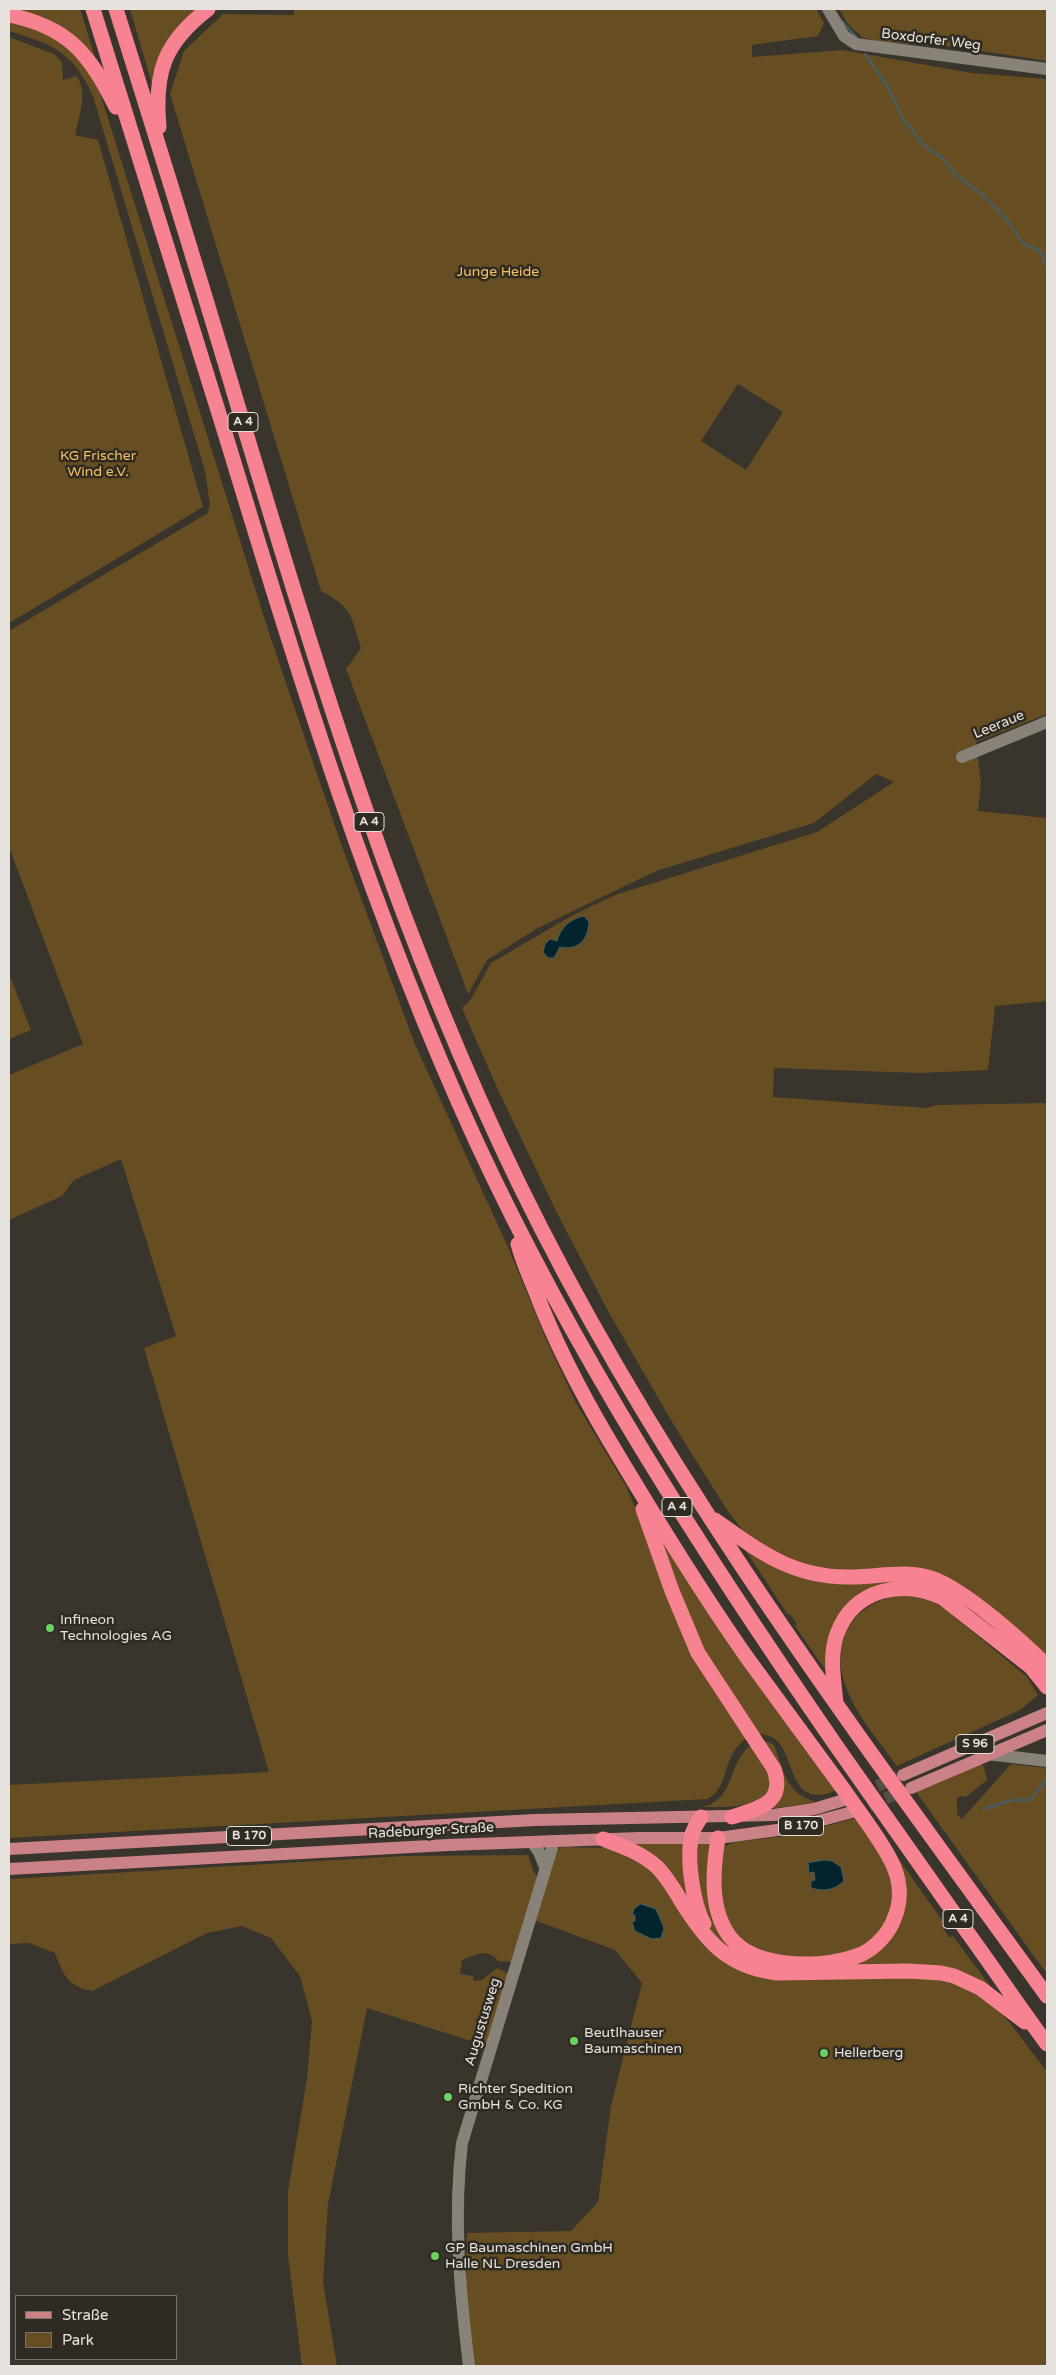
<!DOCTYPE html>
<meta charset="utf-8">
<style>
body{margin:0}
#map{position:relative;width:1056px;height:2375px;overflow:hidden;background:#39342c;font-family:"Varela Round",sans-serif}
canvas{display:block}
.frame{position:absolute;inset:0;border:10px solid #e6e2dd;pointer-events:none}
.legend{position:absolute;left:15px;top:2295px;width:162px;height:65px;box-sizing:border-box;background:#2f2a22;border:1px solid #78746d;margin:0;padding:6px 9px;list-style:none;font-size:15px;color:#e6e2dd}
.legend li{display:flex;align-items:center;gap:10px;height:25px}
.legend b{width:25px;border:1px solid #78746d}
</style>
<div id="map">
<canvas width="1056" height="2375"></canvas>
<div class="frame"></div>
<ul class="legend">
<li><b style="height:6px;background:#cb8287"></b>Straße</li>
<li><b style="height:14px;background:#664e22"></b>Park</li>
</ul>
</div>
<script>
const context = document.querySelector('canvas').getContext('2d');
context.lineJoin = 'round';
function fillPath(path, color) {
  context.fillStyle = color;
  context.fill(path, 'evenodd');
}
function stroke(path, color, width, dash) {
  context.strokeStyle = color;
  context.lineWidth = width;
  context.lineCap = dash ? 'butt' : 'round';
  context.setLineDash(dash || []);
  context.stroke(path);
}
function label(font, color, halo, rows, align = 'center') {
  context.font = font + ' "Varela Round",sans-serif';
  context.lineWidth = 5;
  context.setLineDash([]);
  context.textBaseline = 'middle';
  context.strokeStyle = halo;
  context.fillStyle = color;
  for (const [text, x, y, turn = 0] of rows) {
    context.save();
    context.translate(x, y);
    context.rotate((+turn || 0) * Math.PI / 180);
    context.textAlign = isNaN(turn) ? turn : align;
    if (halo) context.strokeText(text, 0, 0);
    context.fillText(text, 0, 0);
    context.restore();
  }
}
fillPath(new Path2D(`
 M11,9H80L95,57C71,30 47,16 11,9Z
 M130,9H200L152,84Z
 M294,9H816L824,23L818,36L752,45V57L842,50L972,73L1047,79V714L976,742L981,783L978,811L1047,818V1001L995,1006L988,1070L920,1073L774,1068L773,1097L926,1108L938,1105L1047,1103V1658L957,1585L791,1563L746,1534L729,1513L675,1427L608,1311L557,1213L499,1092L462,1008L471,999L491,963L573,915L615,895L817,832L894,782L876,774L814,823L656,871L536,929L487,960L468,994L346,669L361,648C351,616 352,607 321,591L170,94L184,51L223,14L294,15ZM738,384L783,412L746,470L701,441Z
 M839,9H1047V61L955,47L881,42L862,37L848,24Z
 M9,20C62,37 73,42 100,93L270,636L339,838L414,1042L508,1247L546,1339L576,1403L626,1486L647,1536L746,1738C742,1742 736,1747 733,1753C724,1768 725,1791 707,1799L9,1838V1785L269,1772L144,1348L176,1336L121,1159L74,1180L62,1196L9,1220V1075L83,1044L9,847V631L208,513L210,505L205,471L93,96C72,51 54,45 9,31Z
 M9,37L54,54L62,62L63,80L77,76C88,94 79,116 75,135L98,140L203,507L9,623Z
 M9,974L31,1030L9,1039Z
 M662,1541L837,1790C790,1812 795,1757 777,1741C771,1735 763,1734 755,1733L691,1630Z
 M748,1550C807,1591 843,1583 910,1580L867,1591L826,1671L795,1626L797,1624L790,1614L788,1615L746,1551Z
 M898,1596C916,1596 930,1599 944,1608L1027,1677L1038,1695L1020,1710L897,1766C870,1728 821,1678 849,1627C859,1609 878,1599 898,1596Z
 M760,1741L769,1742L774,1745C784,1771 786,1795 817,1802L768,1809L779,1796Z
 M751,1745C757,1755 765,1764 769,1775C781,1811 720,1807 700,1807C735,1803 727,1763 751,1745Z
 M981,1764L984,1767L987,1780L966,1797L960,1796L957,1799V1814L962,1819L1011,1764L1047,1768V1974L916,1792Z
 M856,1818L885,1858L895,1894L887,1921L867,1945L842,1956L784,1959L748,1947L727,1924L719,1883L723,1847L735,1842L793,1835ZM814,1872L844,1881L837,1887L828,1890L815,1881Z
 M686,1843L691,1903L624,1844Z
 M697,1843H711L710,1892L744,1956C693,1939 696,1887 697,1843Z
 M563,1847L610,1848L646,1861L719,1958C735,1970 751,1975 771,1979L916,1976L959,1984L992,2004L1010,2023L1047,2072V2366H472L466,2283L467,2233L571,2231L598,2202L611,2106L642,1983L615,1950L534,1920L556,1850ZM641,1904L656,1909L664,1928L652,1939L639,1933L633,1922H635L637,1906Z
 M893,1851L946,1926L943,1928L950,1938L953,1936L990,1986L827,1967L893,1932Z
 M528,1855L534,1872L537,1877L513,1962L498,1961C488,1947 476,1955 462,1960L460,1974L473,1976L474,1981L482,1980L497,1968L509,1974L487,2046L367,2008L328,2204L323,2282L337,2366H302L288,2255V2191L307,2079L312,2021L300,1976L271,1938L242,1926L207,1933L92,1991C67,1986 64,1976 55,1953L29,1943L9,1944V1879L404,1856Z`), '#664e22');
const water = new Path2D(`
 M584,916L589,922C588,940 578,951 560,947L554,958H548L543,952L545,944L550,939L557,941C560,928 571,918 584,916Z
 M824,1860L832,1861L841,1867L844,1881C834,1890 824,1892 811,1888V1881L815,1880L814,1872L809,1873L808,1863Z
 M641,1904L656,1909L664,1928L661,1938L652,1939L635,1931L632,1922L635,1921V1915H632L634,1909Z`);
fillPath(water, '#03242d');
stroke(water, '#475d62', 1);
stroke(new Path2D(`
 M842,21L857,38
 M865,54L889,89L903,119L924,145L942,158L955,174L984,196L1007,220L1023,243L1040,251L1047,268
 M984,1809L1012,1800H1031L1047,1778`), '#475d62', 2.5);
stroke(new Path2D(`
 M844,1800L898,1777
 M852,1812L906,1790`), '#534e47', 12, [12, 6]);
stroke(new Path2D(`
 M828,9L844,36L856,44L1047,69
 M962,757L1047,722
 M987,1754L1047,1761
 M532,1842L539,1852L545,1867
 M469,2366C460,2292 453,2217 462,2143L554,1841`), '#888279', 12);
stroke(new Path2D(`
 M903,1775L1047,1713
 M911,1788L1047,1730
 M9,1849L535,1820L774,1815L814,1809L844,1800
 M9,1869L448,1845L639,1838H718L792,1828L852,1812`), '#cb8287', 12);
stroke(new Path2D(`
 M93,9C137,150 182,291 225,433C298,673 371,913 476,1141C575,1355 703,1553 837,1747C880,1809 925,1871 968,1933C995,1970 1020,2008 1047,2044
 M116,9C158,143 200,278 240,413C319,676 399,938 520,1186C662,1477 858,1735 1047,1996
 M9,15C69,27 89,54 116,107
 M159,127C154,72 164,43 208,9
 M518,1244C522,1260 529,1275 535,1290C555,1343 580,1391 609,1440C653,1514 698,1588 748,1659C780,1702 812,1746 844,1790C859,1812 876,1833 889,1857C900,1876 903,1898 894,1919C889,1933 876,1947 862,1954C827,1969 755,1970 730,1937C709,1909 713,1870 718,1838
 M643,1509L672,1591L698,1653L774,1769C786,1804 758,1808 732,1817
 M715,1520C760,1552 793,1578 851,1577C879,1577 906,1569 934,1579C966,1591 1022,1641 1047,1666
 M836,1703C834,1681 829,1656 837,1634C854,1588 903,1579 943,1598L1031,1667L1047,1687
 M701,1817C698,1823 693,1828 692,1835C686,1857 693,1904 704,1924
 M603,1839C622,1846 642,1853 657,1867C667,1877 674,1889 681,1901C706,1941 727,1967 777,1973L909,1971L941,1973L954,1976L980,1988L1025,2022`), '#f78291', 15);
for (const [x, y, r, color] of [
 [50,1628,5,"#6bd363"],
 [574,2041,5,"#6bd363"],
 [824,2053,5,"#6bd363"],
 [448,2097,5,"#6bd363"],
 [435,2256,5,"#6bd363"]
]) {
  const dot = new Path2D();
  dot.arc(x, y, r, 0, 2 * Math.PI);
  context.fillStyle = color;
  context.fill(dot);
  stroke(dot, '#2f2a22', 2);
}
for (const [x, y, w] of [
 [243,422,30],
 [369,822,30],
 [677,1507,30],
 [975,1744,38],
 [801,1826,45],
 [249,1836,45],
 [958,1919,30]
]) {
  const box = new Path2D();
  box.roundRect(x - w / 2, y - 9.5, w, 19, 4);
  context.fillStyle = '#2f2a22';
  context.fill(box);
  stroke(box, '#e6e2dd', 1);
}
label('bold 12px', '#e6e2dd', null, [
 ["A 4",243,422],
 ["A 4",369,822],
 ["A 4",677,1507],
 ["S 96",975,1744],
 ["B 170",801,1826],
 ["B 170",249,1836],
 ["A 4",958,1919]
]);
label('14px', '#e6e2dd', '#2f2a22', [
 ["Boxdorfer Weg",931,40,7],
 ["Leeraue",999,725,-22],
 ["Radeburger Straße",431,1831,-3],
 ["Augustusweg",483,2022,-73]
]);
label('14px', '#f9c15e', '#2f2a22', [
 ["Junge Heide",498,272],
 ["KG Frischer",98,456],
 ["Wind e.V.",98,472]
]);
label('14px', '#e6e2dd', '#2f2a22', [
 ["Infineon",60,1620],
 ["Technologies AG",60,1636],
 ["Beutlhauser",584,2033],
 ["Baumaschinen",584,2049],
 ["Hellerberg",834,2053],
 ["Richter Spedition",458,2089],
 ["GmbH & Co. KG",458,2105],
 ["GP Baumaschinen GmbH",445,2248],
 ["Halle NL Dresden",445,2264]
], 'left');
</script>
